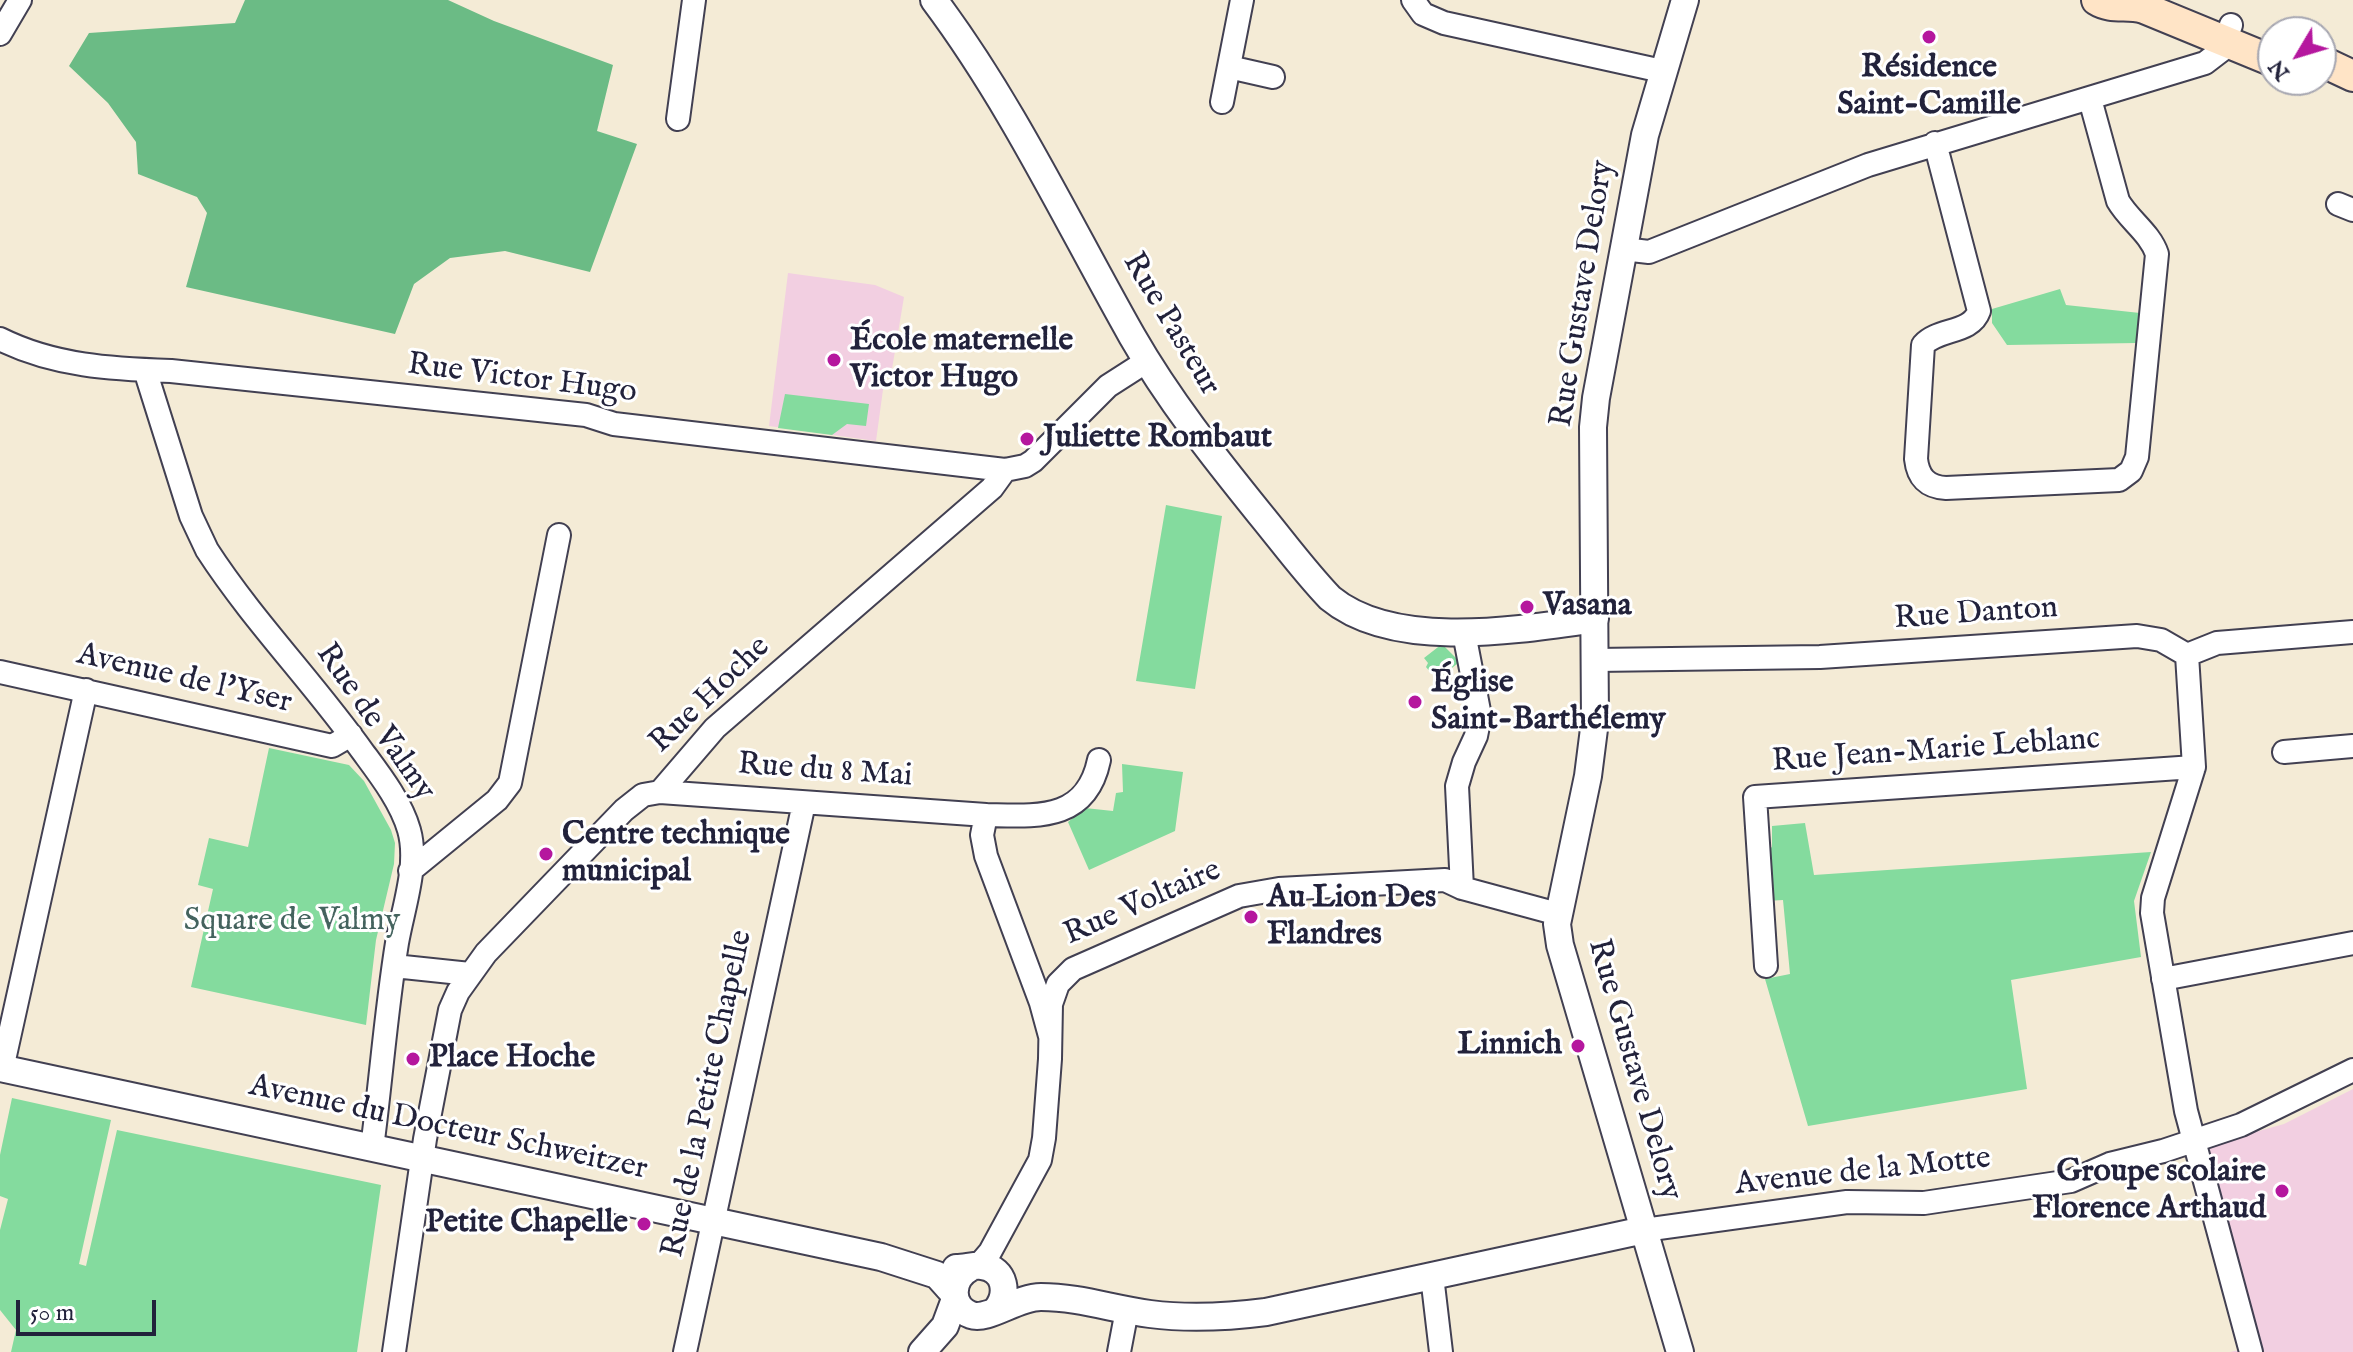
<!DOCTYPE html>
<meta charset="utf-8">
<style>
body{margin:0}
#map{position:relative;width:2353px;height:1352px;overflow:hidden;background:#f4ebd6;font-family:"IM FELL English",serif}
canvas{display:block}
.north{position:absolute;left:2257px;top:16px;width:80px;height:80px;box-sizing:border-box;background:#fff;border:2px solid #a7a7b1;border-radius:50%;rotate:232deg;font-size:22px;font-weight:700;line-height:32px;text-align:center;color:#22223b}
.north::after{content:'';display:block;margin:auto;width:28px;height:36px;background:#b5179e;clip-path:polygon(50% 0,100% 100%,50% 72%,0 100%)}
.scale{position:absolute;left:16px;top:1300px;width:140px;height:36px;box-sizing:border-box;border:4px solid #22223b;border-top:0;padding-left:10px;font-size:24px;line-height:28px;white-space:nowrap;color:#22223b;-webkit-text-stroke:6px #fff;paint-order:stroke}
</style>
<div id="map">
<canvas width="2353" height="1352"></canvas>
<div class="north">N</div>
<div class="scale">50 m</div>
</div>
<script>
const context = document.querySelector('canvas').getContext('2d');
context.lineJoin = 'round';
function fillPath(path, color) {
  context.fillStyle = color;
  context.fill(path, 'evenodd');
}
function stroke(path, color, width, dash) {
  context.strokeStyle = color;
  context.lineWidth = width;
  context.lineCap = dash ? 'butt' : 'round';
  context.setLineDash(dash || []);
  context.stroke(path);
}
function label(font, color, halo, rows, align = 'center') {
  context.font = font + ' "IM FELL English",serif';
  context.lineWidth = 6;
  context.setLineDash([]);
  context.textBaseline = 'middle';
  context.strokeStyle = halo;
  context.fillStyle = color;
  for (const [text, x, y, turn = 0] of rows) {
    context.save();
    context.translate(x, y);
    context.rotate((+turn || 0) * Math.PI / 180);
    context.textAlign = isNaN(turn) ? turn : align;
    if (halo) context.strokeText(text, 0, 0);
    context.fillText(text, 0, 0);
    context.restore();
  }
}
fillPath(new Path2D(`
 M788,273L875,285L904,297L891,375H885L876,441L769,426Z
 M2353,1089V1352H2230L2252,1347L2205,1146L2284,1124Z`), '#f2cfe1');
fillPath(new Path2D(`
 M2060,289L2066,305L2140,313L2137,343L2007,345L1992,323V309Z
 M785,394L869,404L866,426L847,424L832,435L778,428Z
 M1166,505L1222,516L1195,689L1136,681Z
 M1442,644L1457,659V664L1436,680L1434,674H1432L1426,667L1428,663L1424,658Z
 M269,748L349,765L364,781L391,830L395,843L394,864L376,940L366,1025L191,987L213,889L198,885L209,838L248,847Z
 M1122,764L1183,772L1175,831L1089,870L1068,822L1085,808L1113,811L1116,793L1123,792Z
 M1805,823L1814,875L2151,852L2134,901L2141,957L2011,980L2027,1089L1808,1126L1765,979L1790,974L1783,900L1767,901L1765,852L1772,847V826Z
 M12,1098L111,1120L79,1264L86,1266L117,1130L381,1185L357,1352H11L16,1330L0,1310V1230L8,1199L0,1196V1155Z`), '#84db9e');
fillPath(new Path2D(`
 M245,0H448L494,21L613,65L597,131L637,144L590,272L505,251L450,258L414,284L395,334L186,287L207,213L197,197L138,174L136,142L108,103L69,66L89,33L235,23Z`), '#6bbb85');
const minor = new Path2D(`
 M1413,0L1423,14L1444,23L1662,71
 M0,34L20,0
 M1229,67L1273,77
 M1222,102L1242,0
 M678,119L694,0
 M1935,143L1979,311C1971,334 1938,328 1923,345L1916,459C1918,477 1927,487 1946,488L2119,480L2131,471L2137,457L2157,254C2150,233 2129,220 2118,201L2090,99
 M2338,204L2353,210
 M1623,249L1649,252L1868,165L2205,63L2222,50L2231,25
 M0,339C54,366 112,369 171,371L586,415L614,424L1005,470L1025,466L1033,461L1108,386L1147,361
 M145,370L191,516L207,550C253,621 314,683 363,752C380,775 401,802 409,830C419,865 403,908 397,943C386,1011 381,1080 372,1148
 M2187,655L2194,767L2153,898L2152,913L2186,1111L2251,1352
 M2187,655L2217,643L2353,632
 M1596,660L1820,657L2137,636L2161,640L2187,655
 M0,672L332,746L351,735
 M2284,752L2353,746
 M660,792L715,728L992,488L1005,470
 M986,815C1036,816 1086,822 1099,760
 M410,871L497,800L510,783L559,535
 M1462,888L1457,786L1464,762L1476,736L1480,716L1464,633
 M394,966L470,974
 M1766,966L1755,797L2194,767
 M2163,979L2353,943
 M2,1069L86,690
 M1644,1230L1847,1202L1924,1203L2071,1181L2110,1164L2163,1151L2241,1125L2353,1070
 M978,1266L990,1252L1040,1160L1044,1138L1050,1059L1051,1004L1058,984L1073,969L1239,896L1279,889L1445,880L1462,888L1558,914
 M1432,1276L1441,1352
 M394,1352L425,1139L450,1010L458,992L486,953L624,810L643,795L660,792L986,815L982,835L986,856L1041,1003L1050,1036
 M685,1352L804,803
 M1119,1352L1127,1310`);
const tertiary = new Path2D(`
 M934,0C1012,104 1068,223 1132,336C1168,399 1214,457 1260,514C1283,542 1305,572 1330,598C1394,651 1518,630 1595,619
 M0,1068L881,1257L937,1275L954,1294
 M956,1268C965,1268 974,1265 982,1266C1006,1269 1009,1295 996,1310
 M970,1268C951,1278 948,1306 971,1315C988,1321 1017,1297 1041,1297C1078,1297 1113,1309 1150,1314C1189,1319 1227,1317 1266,1312L1644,1230
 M922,1352L945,1326L955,1299
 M1680,1352L1560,945L1557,924L1588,776L1595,721L1593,427L1596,398L1645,135L1685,0`);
const secondary = new Path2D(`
 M2097,0C2111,9 2128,3 2144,8L2273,61
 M2321,61L2353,76`);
stroke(minor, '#424052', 26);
stroke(tertiary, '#424052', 30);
stroke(secondary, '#424052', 34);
stroke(minor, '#fff', 22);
stroke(tertiary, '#fff', 26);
stroke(secondary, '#ffe4c6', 30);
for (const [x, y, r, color] of [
 [1929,37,8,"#b5179e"],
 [834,360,8,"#b5179e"],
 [1027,439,8,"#b5179e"],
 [1527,607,8,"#b5179e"],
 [1415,702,8,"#b5179e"],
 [546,854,8,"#b5179e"],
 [1251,917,8,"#b5179e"],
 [1578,1046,8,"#b5179e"],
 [413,1059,8,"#b5179e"],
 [2282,1191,8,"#b5179e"],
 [644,1224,8,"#b5179e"]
]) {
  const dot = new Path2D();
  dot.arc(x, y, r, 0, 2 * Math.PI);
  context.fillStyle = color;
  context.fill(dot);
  stroke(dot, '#fff', 3);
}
label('bold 32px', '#22223b', '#fff', [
 ["Résidence",1929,69,"center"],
 ["Saint-Camille",1929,106,"center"],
 ["École maternelle",850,342],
 ["Victor Hugo",850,379],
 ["Juliette Rombaut",1043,439],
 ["Vasana",1543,607],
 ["Église",1431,684],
 ["Saint-Barthélemy",1431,721],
 ["Centre technique",562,836],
 ["municipal",562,873],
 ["Au Lion Des",1267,899],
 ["Flandres",1267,936],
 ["Linnich",1562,1046,"right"],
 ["Place Hoche",429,1059],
 ["Groupe scolaire",2266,1173,"right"],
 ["Florence Arthaud",2266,1210,"right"],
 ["Petite Chapelle",628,1224,"right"]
], 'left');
label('32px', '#22223b', '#fff', [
 ["Rue Gustave Delory",1584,294,-81],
 ["Rue Pasteur",1170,325,59],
 ["Rue Victor Hugo",522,380,7],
 ["Rue Danton",1976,615,-4],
 ["Avenue de l'Yser",184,680,13],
 ["Rue Hoche",711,696,-44],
 ["Rue de Valmy",374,723,55],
 ["Rue Jean-Marie Leblanc",1936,752,-4],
 ["Rue du 8 Mai",825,772,4],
 ["Rue Voltaire",1143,904,-24],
 ["Rue Gustave Delory",1633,1070,74],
 ["Rue de la Petite Chapelle",709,1094,-78],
 ["Avenue du Docteur Schweitzer",448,1129,12],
 ["Avenue de la Motte",1863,1173,-6]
]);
label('32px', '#44635e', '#fff', [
 ["Square de Valmy",292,922]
]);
</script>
